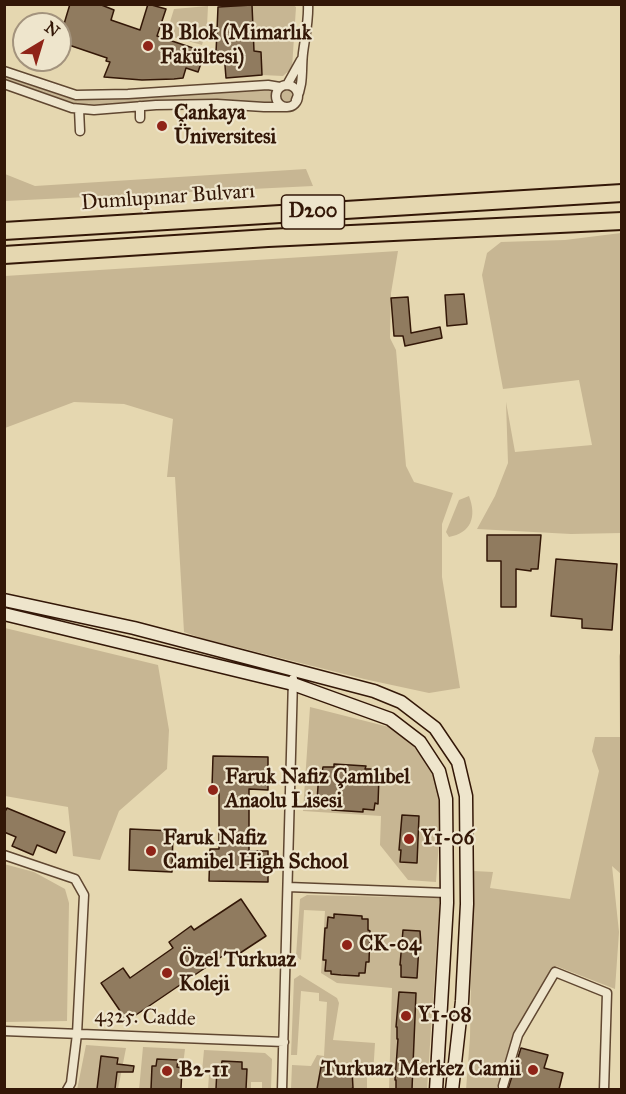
<!DOCTYPE html>
<meta charset="utf-8">
<style>
body{margin:0}
#map{position:relative;width:626px;height:1094px;overflow:hidden;background:#e5d7b0;font-family:"IM FELL Great Primer",serif}
canvas{display:block}
.frame{position:absolute;inset:0;border:6px solid #331707;pointer-events:none}
.north{position:absolute;left:12px;top:12px;width:60px;height:60px;box-sizing:border-box;background:#eee5cc;border:2px solid #a3937d;border-radius:50%;rotate:38deg;font-size:16px;font-weight:700;line-height:24px;text-align:center;color:#331707}
.north::after{content:'';display:block;margin:auto;width:21px;height:27px;background:#8f2418;clip-path:polygon(50% 0,100% 100%,50% 72%,0 100%)}
</style>
<div id="map">
<canvas width="626" height="1094"></canvas>
<div class="frame"></div>
<div class="north">N</div>
</div>
<script>
const context = document.querySelector('canvas').getContext('2d');
context.lineJoin = 'round';
function fillPath(path, color) {
  context.fillStyle = color;
  context.fill(path, 'evenodd');
}
function stroke(path, color, width, dash) {
  context.strokeStyle = color;
  context.lineWidth = width;
  context.lineCap = dash ? 'butt' : 'round';
  context.setLineDash(dash || []);
  context.stroke(path);
}
function label(font, color, halo, rows, align = 'center') {
  context.font = font + ' "IM FELL Great Primer",serif';
  context.lineWidth = 4.5;
  context.setLineDash([]);
  context.textBaseline = 'middle';
  context.strokeStyle = halo;
  context.fillStyle = color;
  for (const [text, x, y, turn = 0] of rows) {
    context.save();
    context.translate(x, y);
    context.rotate((+turn || 0) * Math.PI / 180);
    context.textAlign = isNaN(turn) ? turn : align;
    if (halo) context.strokeText(text, 0, 0);
    context.fillText(text, 0, 0);
    context.restore();
  }
}
fillPath(new Path2D(`
 M252,5H293L296,7L292,68L283,76L262,75L261,52L254,51Z
 M208,6L207,26L202,45L166,35L174,9Z
 M4,71L76,95L291,86L296,90L295,103L289,106L72,108L5,84Z
 M306,169L313,186L5,201V174L35,186Z
 M621,233V533L571,534L477,529L495,496L508,463L506,402L515,452L592,445L579,380L503,389L482,275L487,253L501,242L565,240Z
 M398,251L391,293L390,338L396,350L406,466L414,482L453,493L442,524V577L460,688L429,693L364,679L201,638L184,632L175,477H167L173,419L124,404L74,402L5,428V276Z
 M469,496C477,517 471,533 449,537L446,532L459,500Z
 M5,628L158,665L169,730L167,769L119,811L100,860L73,856L68,807L5,796Z
 M621,650V874L612,866L619,932L615,989L556,966C530,1003 517,1043 503,1084C494,1093 477,1089 466,1090L470,1037L473,871L493,872L490,888L570,899L599,771L592,751L595,737H620L619,656Z
 M310,707L389,727L414,747L435,775L442,801L436,882L408,880L380,845L381,816L303,811Z
 M4,864L34,872L65,889L69,903L67,1021L5,1022Z
 M307,895L440,898L427,1089H389L392,988L337,983L321,973L325,911L304,910L301,960L296,956L300,899Z
 M300,975L337,998L339,1003L333,1040L375,1043L373,1075L367,1076V1089H291L292,1065L311,1066L317,1055L324,1056L327,1002L319,1001V993L301,991L297,1055H291L294,979Z
 M86,1045L126,1048L118,1089L77,1090Z
 M143,1047L185,1049L180,1089L139,1090Z
 M204,1050L265,1053L272,1059L271,1089H262V1082H251V1089H208L209,1075L202,1072Z`), '#c7b693');
const building = new Path2D(`
 M70,4H99L114,10L111,20L140,30L148,4L166,9L157,36L205,52L198,72L186,68L183,78L174,79L142,80L104,77L110,62L106,61L107,58L60,42V23L64,24Z
 M252,5L254,51L261,52L262,75L226,78L224,53H216L218,7Z
 M464,294L467,324L447,326L445,295Z
 M408,297L411,333L440,327L442,338L405,346L403,336H394L391,298Z
 M487,535H541L538,569H531V571L516,569V607H501V561H487Z
 M556,559L617,564L612,630L582,628V619L551,616Z
 M213,756L268,757V790L249,789V851H268V882L209,881L210,849H219V787H212Z
 M334,764L366,766L365,769H376V775L379,776L378,804L375,803L374,810L363,809V812L332,810V807H321V801H317L319,772L322,773L323,767H334Z
 M7,808L65,832L56,853L37,845L33,855L12,846L16,837L4,832V813Z
 M402,815L419,816L417,863L400,862L401,850H399Z
 M130,829L173,831L172,872L129,870Z
 M241,899L266,936L231,959L227,953L127,1021L101,983L123,968L130,978L173,948L169,942L191,926L194,930Z
 M334,914L362,916V919H368V930L370,931L369,962H366L365,973H359V976L341,975L331,974V971H325L326,960H323L325,928H327L328,917L334,918Z
 M403,930L420,931L421,945H419L417,978L401,977V965H400Z
 M399,992L416,993L412,1089H396V1080H395L398,1039H397V1027H396Z
 M521,1048L548,1055L544,1068L563,1073L559,1089H508Z
 M101,1056L118,1058L117,1064L134,1066L133,1072H117L115,1089H97Z
 M157,1059L178,1060L177,1067L182,1068L181,1089H151L152,1066H156Z
 M222,1061L242,1062V1069H247L246,1089H216L217,1068H221Z
 M328,1065L346,1066V1069L352,1070L353,1088L351,1089H317L321,1067H328Z`);
fillPath(building, '#907b5f');
stroke(building, '#331707', 1.5);
const street = new Path2D(`
 M4,71L76,95L128,94L268,85L280,87
 M4,84L72,108L94,110L156,105L217,104L264,107H285
 M287,85L301,60
 M276 96a11 11 0 1 1 22 0a11 11 0 1 1-22 0Z
 M296,100C304,84 301,70 303,53C305,37 309,20 308,4
 M140,106V118
 M79,109L80,131
 M4,855L75,879L84,895L77,1034L71,1083L67,1090
 M288,887L447,893
 M4,1031L284,1042
 M503,1086L518,1035L555,972L607,993L604,1090
 M282,1090L293,679`);
const secondary = new Path2D(`
 M4,600L134,628L374,691L401,702L435,728L458,762L466,796L467,904L462,1001L452,1090
 M4,614L293,684L390,719L420,742L439,771L446,799L447,903L436,1090`);
const highway = new Path2D(`
 M4,231L622,193
 M4,255L268,238L622,221`);
stroke(street, '#604731', 11);
stroke(secondary, '#331707', 15);
stroke(highway, '#331707', 20);
stroke(street, '#eee5cc', 8);
stroke(secondary, '#eee5cc', 12);
stroke(highway, '#e5d7b0', 16);
for (const [x, y, r, color] of [
 [148,46,6,"#8f2418"],
 [162,126,6,"#8f2418"],
 [213,790,6,"#8f2418"],
 [409,839,6,"#8f2418"],
 [151,851,6,"#8f2418"],
 [347,945,6,"#8f2418"],
 [167,973,6,"#8f2418"],
 [406,1016,6,"#8f2418"],
 [533,1070,6,"#8f2418"],
 [167,1071,6,"#8f2418"]
]) {
  const dot = new Path2D();
  dot.arc(x, y, r, 0, 2 * Math.PI);
  context.fillStyle = color;
  context.fill(dot);
  stroke(dot, '#eee5cc', 2);
}
for (const [x, y, w] of [
 [313,212,63]
]) {
  const box = new Path2D();
  box.roundRect(x - w / 2, y - 17, w, 34, 4.5);
  context.fillStyle = '#eee5cc';
  context.fill(box);
  stroke(box, '#331707', 1.5);
}
label('bold 20px', '#331707', null, [
 ["D200",313,212]
]);
label('bold 21px', '#331707', '#eee5cc', [
 ["B Blok (Mimarlık",160,34],
 ["Fakültesi)",160,58],
 ["Çankaya",174,114],
 ["Üniversitesi",174,138],
 ["Faruk Nafiz Çamlıbel",225,778],
 ["Anaolu Lisesi",225,802],
 ["Faruk Nafiz",163,839],
 ["Camibel High School",163,863],
 ["Y1-06",421,839],
 ["CK-04",359,945],
 ["Özel Turkuaz",179,961],
 ["Koleji",179,985],
 ["Y1-08",418,1016],
 ["Turkuaz Merkez Camii",521,1070,"right"],
 ["B2-11",179,1071]
], 'left');
label('21px', '#331707', '#eee5cc', [
 ["Dumlupınar Bulvarı",168,198,-4],
 ["4325. Cadde",145,1018,2]
]);
</script>
